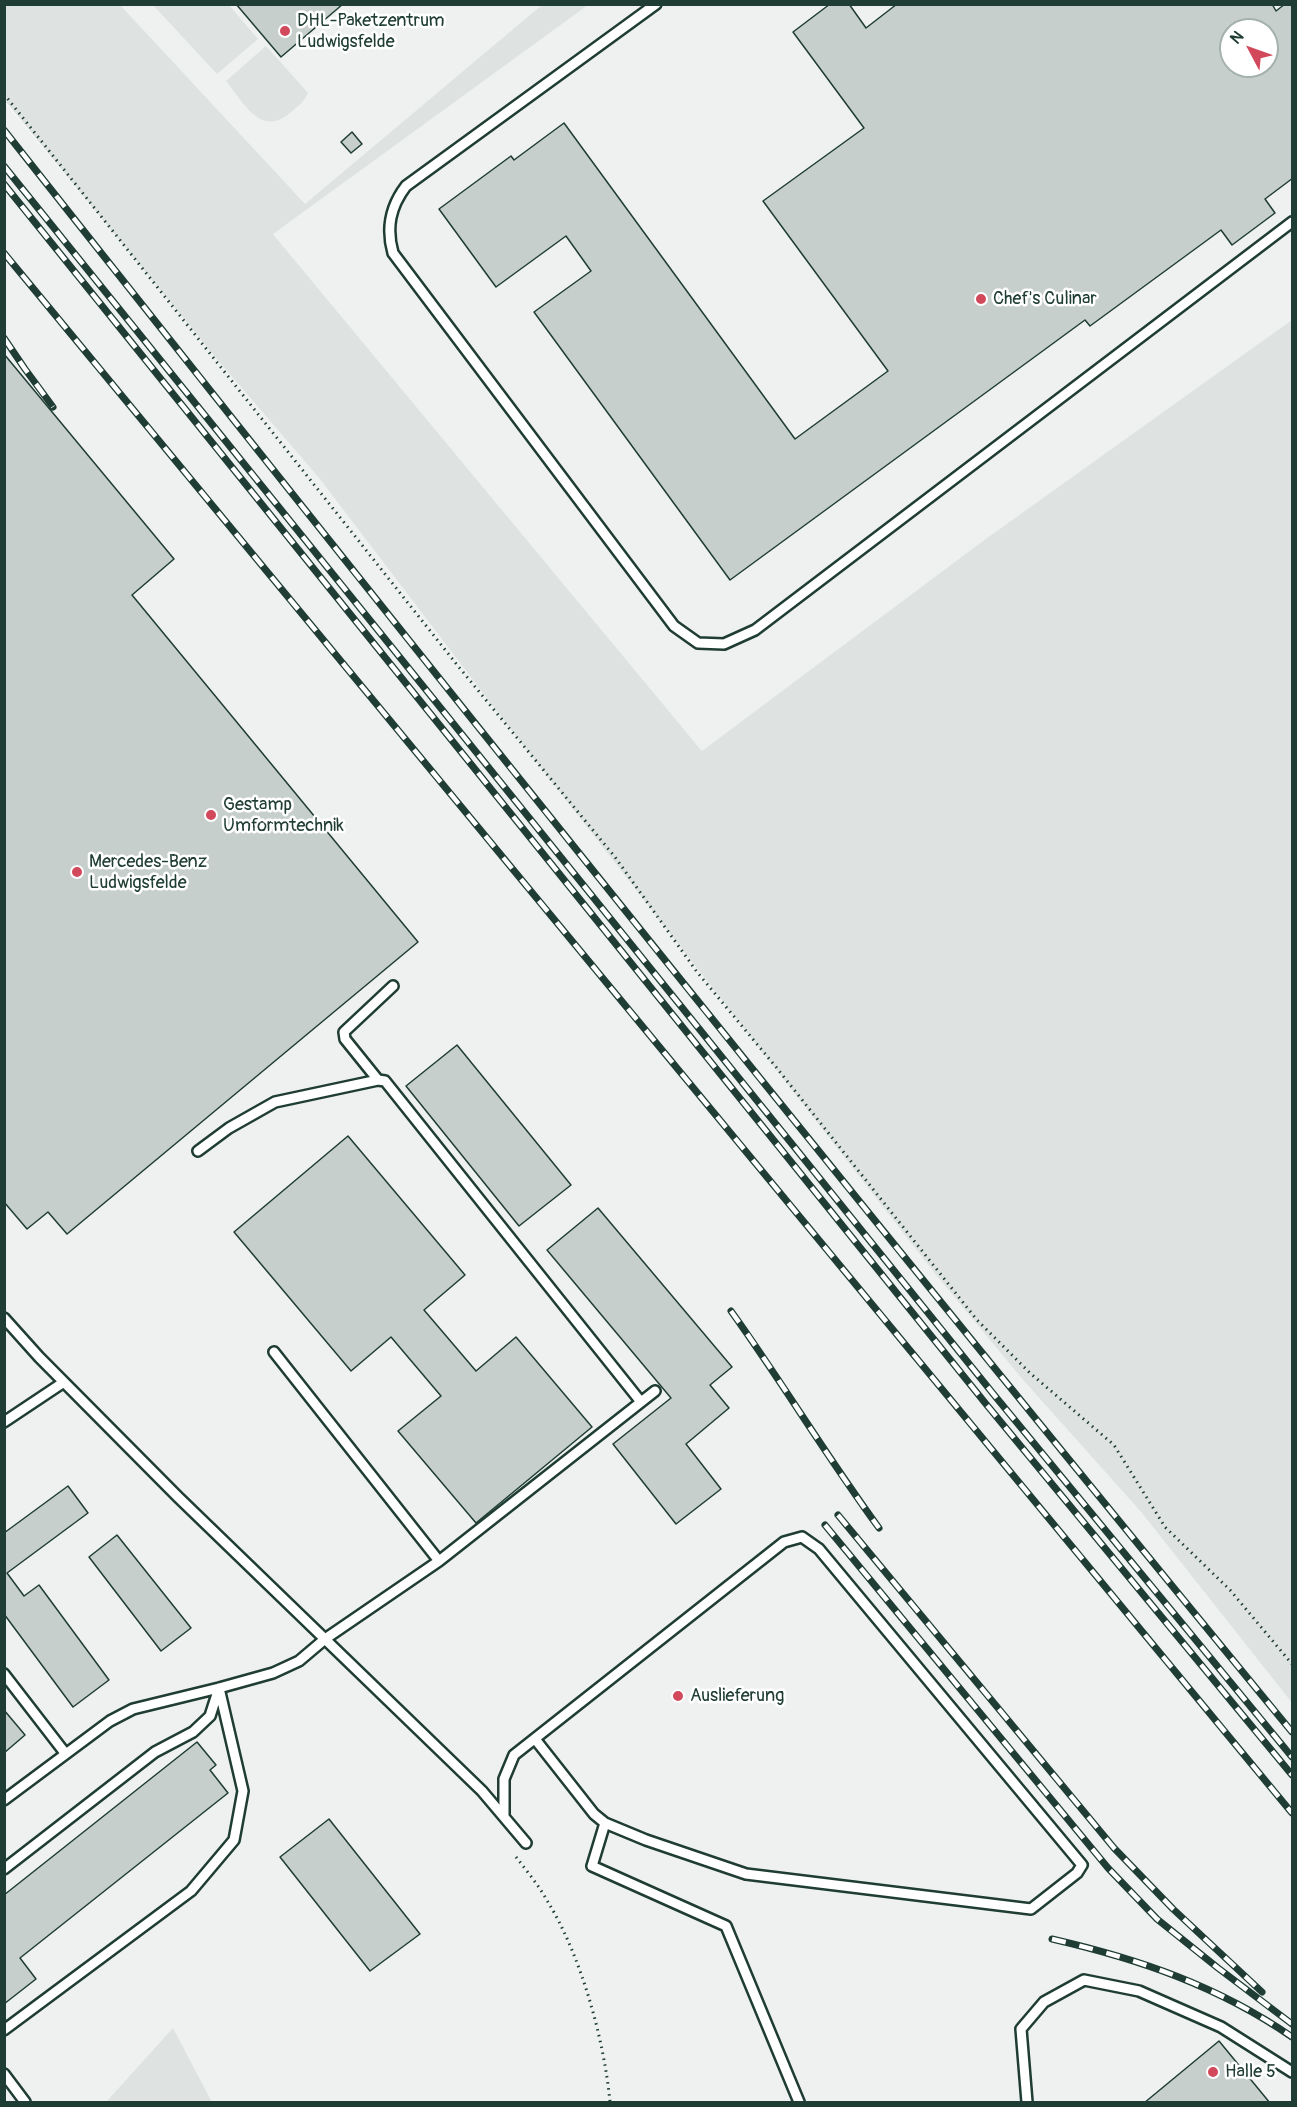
<!DOCTYPE html>
<style>
body{margin:0}
#map{position:relative;width:1297px;height:2107px;overflow:hidden;background:#fff;font-family:Pangolin,sans-serif}
canvas{display:block}
.frame{position:absolute;inset:0;border:6px solid #1f3d34;pointer-events:none}
.north{position:absolute;left:1219px;top:18px;width:60px;height:60px;box-sizing:border-box;background:#fff;border:2px solid #a5b1ae;border-radius:50%;rotate:311deg;font-size:16px;font-weight:700;line-height:24px;text-align:center;color:#1f3d34}
.north::after{content:'';display:block;margin:auto;width:21px;height:27px;background:#d1495b;clip-path:polygon(50% 0,100% 100%,50% 72%,0 100%)}
</style>
<div id="map">
<canvas width="1297" height="2107"></canvas>
<div class="frame"></div>
<div class="north">N</div>
</div>
<script>
const context = document.querySelector('canvas').getContext('2d');
context.lineJoin = 'round';
function fillPath(path, color) {
  context.fillStyle = color;
  context.fill(path, 'evenodd');
}
function stroke(path, color, width, dash) {
  context.strokeStyle = color;
  context.lineWidth = width;
  context.lineCap = dash ? 'butt' : 'round';
  context.setLineDash(dash || []);
  context.stroke(path);
}
function label(font, color, halo, rows, align = 'center') {
  context.font = font + ' Pangolin,sans-serif';
  context.lineWidth = 5;
  context.setLineDash([]);
  context.textBaseline = 'middle';
  context.strokeStyle = halo;
  context.fillStyle = color;
  for (const [text, x, y, turn = 0] of rows) {
    context.save();
    context.translate(x, y);
    context.rotate((+turn || 0) * Math.PI / 180);
    context.textAlign = isNaN(turn) ? turn : align;
    if (halo) context.strokeText(text, 0, 0);
    context.fillText(text, 0, 0);
    context.restore();
  }
}
fillPath(new Path2D(`
 M69,5H1292V1543L702,751L273,234ZM1231,30H1267V66H1231Z
 M4,101L215,357L319,478L495,709L936,1275L1023,1380L1141,1512L1292,1703V2102H212L173,2029L106,2102H5Z`), '#eef1f0');
fillPath(new Path2D(`
 M5,4L120,5L305,204L542,5H588L273,234L702,751L983,541L1292,320V1703L1141,1512L1023,1380L936,1275L495,709L319,478L215,357L5,101Z
 M153,5H229L258,39L217,74Z
 M266,46L308,93C304,102 297,107 290,113C261,138 243,102 226,81Z
 M173,2028L212,2102H106Z`), '#dee3e2');
const building = new Path2D(`
 M236,4H343L281,57Z
 M830,4H849L866,28L897,4H1272L1276,11L1285,4H1293V178L1265,199L1275,213L1232,245L1221,230L1090,326L1085,320L730,580L534,312L591,271L566,236L496,287L439,209L511,156L514,160L564,123L795,439L888,371L763,201L864,128L793,32ZM1231,30H1267V66H1231Z
 M352,132L362,144L351,153L341,142Z
 M4,354L174,559L132,595L418,942L67,1234L48,1212L27,1229L4,1202Z
 M457,1045L571,1185L519,1226L406,1086Z
 M348,1136L465,1275L424,1310L476,1371L516,1337L592,1427L476,1523L398,1431L441,1396L391,1337L351,1371L234,1232Z
 M598,1208L732,1367L710,1385L729,1408L686,1444L721,1489L676,1524L613,1444L671,1398L547,1250Z
 M68,1486L88,1513L7,1573L24,1596L39,1585L109,1680L73,1707L4,1614V1533Z
 M117,1535L191,1628L161,1651L89,1557Z
 M4,1710L25,1735L4,1753Z
 M197,1742L216,1765L210,1770L228,1793L20,1958L36,1979L4,2004V1895Z
 M329,1819L420,1934L370,1971L280,1857Z
 M1219,2041L1270,2103H1144Z`);
fillPath(building, '#c7cfcc');
stroke(building, '#1f3d34', 1.5);
const lane = new Path2D(`
 M656,4L406,186C390,207 386,228 393,253L674,626L698,643L724,644L755,630L1292,222
 M378,1080L345,1039L344,1032L393,986
 M198,1151L229,1128L275,1102L378,1080L385,1081L641,1402
 M4,1318L39,1357L178,1497L482,1791L526,1843
 M274,1352L439,1561
 M4,1422L64,1382
 M4,1674L65,1753
 M4,1800L110,1721L133,1709L219,1688L273,1673L299,1661L325,1639L439,1561L655,1391
 M504,1817V1779L514,1755L784,1542L802,1537L819,1549L1082,1865L1077,1873L1031,1909L746,1874L646,1840L605,1823L594,1814L535,1739
 M605,1823L592,1866L726,1926L799,2102
 M4,1869L155,1752L193,1732L210,1716L219,1688
 M4,2030L191,1891L234,1840L243,1791L219,1688
 M4,2074L25,2102
 M1027,2102L1021,2029L1044,2002L1084,1980L1139,1991L1221,2027L1292,2072`);
stroke(lane, '#1f3d34', 14);
stroke(new Path2D(`
 M4,94L458,666L615,857L697,972L776,1067L977,1320L1030,1373L1114,1445L1165,1527L1230,1590L1292,1664
 M516,1857C527,1871 539,1886 548,1902C581,1956 604,2039 610,2102`), '#1f3d34', 3, [1.5, 4.5]);
stroke(lane, '#fff', 9);
const rail = new Path2D(`
 M4,130C429,668 857,1203 1292,1732
 M4,166L995,1396L1292,1757
 M4,184L986,1404L1292,1775
 M4,253L1292,1813
 M4,338L25,369L53,407
 M731,1311C782,1382 827,1457 879,1528
 M838,1515L1114,1848L1173,1909L1262,1992
 M825,1525L1108,1868L1157,1919L1218,1968L1292,2024
 M1052,1939C1139,1959 1218,1986 1292,2037`);
stroke(rail, '#1f3d34', 7);
stroke(rail, '#fff', 4.5, [14]);
for (const [x, y, r, color] of [
 [285,31,6,"#d1495b"],
 [981,299,6,"#d1495b"],
 [211,815,6,"#d1495b"],
 [77,872,6,"#d1495b"],
 [678,1696,6,"#d1495b"],
 [1213,2072,6,"#d1495b"]
]) {
  const dot = new Path2D();
  dot.arc(x, y, r, 0, 2 * Math.PI);
  context.fillStyle = color;
  context.fill(dot);
  stroke(dot, '#fff', 2);
}
label('18px', '#1f3d34', '#fff', [
 ["DHL-Paketzentrum",297,21],
 ["Ludwigsfelde",297,42],
 ["Chef's Culinar",993,299],
 ["Gestamp",223,805],
 ["Umformtechnik",223,826],
 ["Mercedes-Benz",89,862],
 ["Ludwigsfelde",89,883],
 ["Auslieferung",690,1696],
 ["Halle 5",1225,2072]
], 'left');
</script>
